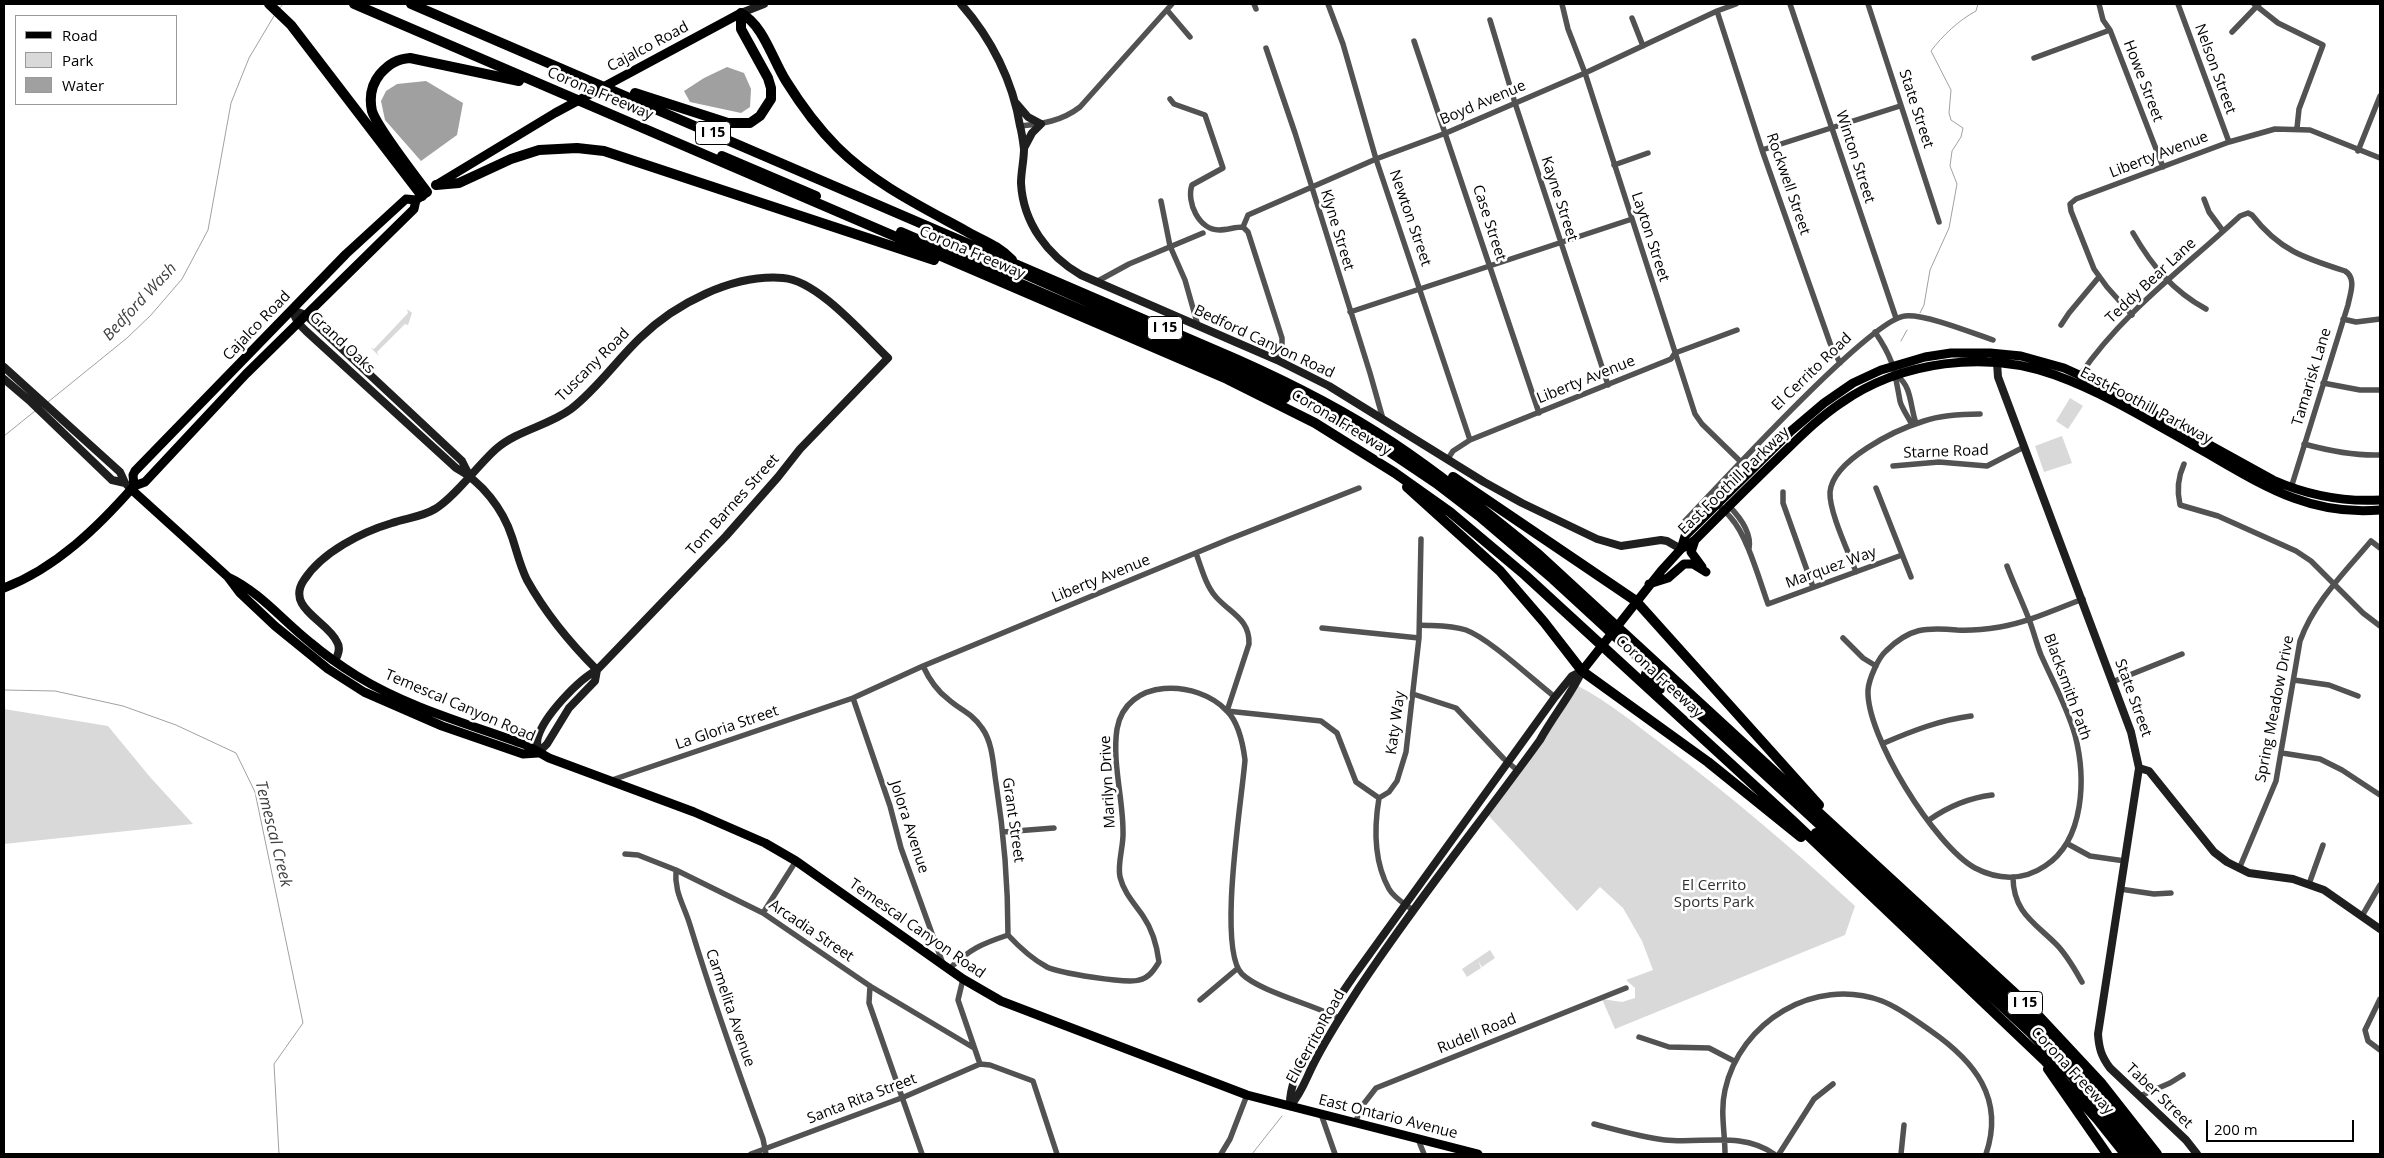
<!DOCTYPE html>
<style>
body{margin:0}
#map{position:relative;width:2384px;height:1158px;overflow:hidden;background:#fff;font-family:"Open Sans",sans-serif}
canvas{display:block}
.frame{position:absolute;inset:0;border:5px solid #000;pointer-events:none}
.legend{position:absolute;left:15px;top:15px;width:162px;height:90px;box-sizing:border-box;background:#fff;border:1px solid #999;margin:0;padding:6px 9px;list-style:none;font-size:15px;color:#000}
.legend li{display:flex;align-items:center;gap:10px;height:25px}
.legend b{width:25px;border:1px solid #999}
.scale{position:absolute;left:2206px;top:1120px;width:148px;height:22px;box-sizing:border-box;border:2px solid #000;border-top:0;padding-left:6px;font-size:15px;line-height:18px;white-space:nowrap;color:#000;-webkit-text-stroke:4px #fff;paint-order:stroke}
</style>
<div id="map">
<canvas width="2384" height="1158"></canvas>
<div class="frame"></div>
<ul class="legend">
<li><b style="height:6px;background:#000"></b>Road</li>
<li><b style="height:14px;background:#d9d9d9"></b>Park</li>
<li><b style="height:14px;background:#a0a0a0"></b>Water</li>
</ul>
<div class="scale">200 m</div>
</div>
<script>
const context = document.querySelector('canvas').getContext('2d');
context.lineJoin = 'round';
function fillPath(path, color) {
  context.fillStyle = color;
  context.fill(path, 'evenodd');
}
function stroke(path, color, width, dash) {
  context.strokeStyle = color;
  context.lineWidth = width;
  context.lineCap = dash ? 'butt' : 'round';
  context.setLineDash(dash || []);
  context.stroke(path);
}
function label(font, color, halo, rows, align = 'center') {
  context.font = font + ' "Open Sans",sans-serif';
  context.lineWidth = 5;
  context.setLineDash([]);
  context.textBaseline = 'middle';
  context.strokeStyle = halo;
  context.fillStyle = color;
  for (const [text, x, y, turn = 0] of rows) {
    context.save();
    context.translate(x, y);
    context.rotate((+turn || 0) * Math.PI / 180);
    context.textAlign = isNaN(turn) ? turn : align;
    if (halo) context.strokeText(text, 0, 0);
    context.fillText(text, 0, 0);
    context.restore();
  }
}
fillPath(new Path2D(`
 M407,309L412,313L408,325L405,324L377,352L379,356L371,348L374,349L408,313Z
 M2070,398L2083,406L2068,429L2056,421Z
 M2062,436L2072,463L2044,472L2035,446Z
 M1578,686C1609,702 1635,724 1663,745C1730,795 1793,849 1855,906L1845,935L1615,1029L1602,999L1622,1002L1635,998V988L1626,980L1653,970L1642,941L1623,908L1600,887L1577,911L1488,815L1520,774L1536,740Z
 M4,709L108,726L150,777L193,824L4,844Z
 M1490,950L1495,958L1482,967L1478,961L1481,968L1467,977L1462,969Z`), '#d9d9d9');
fillPath(new Path2D(`
 M727,67L744,73L751,89L750,107L741,113L690,102L684,91L704,78Z
 M426,81L463,103L457,135L421,161L385,120L381,101L386,91L397,84Z`), '#a0a0a0');
stroke(new Path2D(`
 M279,9L283,4
 M1920,313L1924,305L1930,270L1949,228L1957,184L1950,166L1952,151L1961,137L1963,128L1951,120L1949,113L1951,90L1931,51C1942,36 1959,20 1976,11L1978,4
 M1901,341L1907,330
 M48,402L127,338L151,315L182,279L208,230L231,103L249,58L274,16
 M4,436L35,411
 M4,690L55,691L123,706L176,725L236,753L255,792L303,1023L274,1064L279,1154
 M1252,1154L1282,1116`), '#a0a0a0', 1);
stroke(new Path2D(`
 M1254,4L1256,9
 M1328,4L1343,44L1376,159L1470,440
 M1562,4L1568,29L1585,73L1695,414L1702,424L1742,463
 M1790,4L1896,318
 M1868,4L1939,222
 M2099,4L2103,20L2110,30L2163,167
 M2178,4L2229,142
 M2254,4L2278,23L2323,45L2299,109L2297,128
 M1167,10L1190,37
 M1717,11L1762,150L1830,343L1840,363
 M1632,18L1643,46
 M1490,20L1515,103L1608,385
 M2232,32L2259,4
 M1414,41L1539,413
 M1266,48L1295,133L1370,373L1383,419
 M2034,58L2110,30
 M1170,99L1174,104L1205,115L1223,168L1192,185C1186,202 1199,230 1219,230C1227,230 1235,227 1243,227L1248,232L1282,338V347L1277,360
 M1020,126C1042,124 1062,121 1080,107L1172,4
 M1762,150L1900,106
 M2358,151L2380,96
 M1614,165L1648,153
 M2204,199L2209,212L2223,231
 M1161,201L1170,246L1185,280L1198,326
 M1243,227L1248,215L1376,159L1446,133L1585,73L1717,11L1736,4
 M2133,233C2152,266 2173,291 2206,309
 M1096,282L1129,264L1203,233
 M1350,312L1632,219
 M2132,315L2107,287L2094,269L2071,211L2070,204L2076,199L2229,142L2275,129L2310,130L2380,158
 M2343,319L2356,322L2380,319
 M2061,325L2069,313L2099,277
 M1875,332C1894,360 1894,369 1900,401C1901,407 1909,418 1912,425
 M2080,375C2122,313 2185,267 2240,216L2248,213L2252,215C2279,250 2304,258 2345,271C2357,278 2350,294 2348,305L2291,488
 M1897,376C1912,386 1910,407 1916,423
 M2323,383L2360,390H2380
 M2304,444C2330,451 2354,456 2380,455
 M1447,460L1453,451L1470,440L1671,359L1675,353L1737,330
 M2184,464C2178,477 2177,492 2180,505L2218,516L2296,551L2311,561L2363,613L2380,626
 M1893,466L1939,462L1987,466L2024,447
 M1876,488L1911,577
 M1783,492V503L1813,587
 M1717,504C1722,509 1727,513 1731,518C1747,535 1760,582 1768,604L1902,555
 M1728,505C1739,516 1752,533 1749,549
 M1682,524C1716,489 1870,319 1905,316C1926,314 1972,333 1993,340
 M1196,553C1201,567 1206,586 1216,597C1230,613 1250,619 1249,644L1227,711L1321,721L1337,733L1356,782L1379,798
 M2007,566C2014,585 2023,603 2030,622C2034,633 2037,645 2041,655C2053,682 2067,707 2075,735C2086,777 2085,840 2045,866C2023,881 1998,880 1975,868C1935,846 1866,736 1868,690C1869,679 1878,658 1886,651C1909,628 1926,627 1957,630C1971,631 1987,629 2000,627C2029,622 2056,609 2083,599
 M1856,572C1849,553 1829,512 1830,492C1833,460 1895,430 1924,421C1942,415 1961,414 1980,414
 M1420,625C1435,626 1451,625 1466,630C1490,639 1533,680 1555,697
 M1322,628L1419,638
 M1843,638L1863,658L1876,666
 M923,666C929,679 936,690 948,699C960,710 972,713 982,728C993,743 993,765 996,783C1004,834 1008,883 1008,935
 M2294,680L2329,685L2358,696
 M2112,682L2182,654
 M1413,694L1456,708L1504,759L1517,770
 M853,698L890,806L901,848L943,964
 M1884,743C1912,731 1940,720 1971,716
 M2282,753L2320,759L2342,770L2380,795
 M609,781L853,698L923,666L1227,540L1359,488
 M1929,820C1949,806 1968,798 1992,795
 M1003,832L1054,828
 M2068,844L2090,856L2125,861
 M625,854L638,855L676,870L763,913L870,986L974,1048
 M2239,869L2276,781L2300,641C2314,602 2345,572 2371,541L2380,548
 M676,870C674,892 684,905 690,925C712,997 737,1068 763,1139L766,1154
 M2013,877C2013,912 2035,923 2056,944C2067,955 2074,968 2082,982
 M2309,884L2323,845
 M2120,889L2154,894L2171,893
 M1413,910C1405,904 1394,898 1389,889C1374,862 1374,828 1379,798L1389,792L1397,781L1406,752L1419,638L1421,539
 M763,913L796,861
 M2362,916L2380,885
 M1008,935C1020,948 1032,959 1047,967C1059,973 1127,984 1139,980C1149,978 1154,970 1159,962C1157,946 1152,929 1143,916C1134,903 1124,893 1120,877C1117,863 1124,846 1123,831C1123,798 1112,762 1117,729C1126,677 1197,679 1227,711C1239,723 1243,744 1245,760C1242,799 1217,949 1242,974C1259,991 1314,1005 1339,1018
 M949,969C970,949 981,944 1008,935
 M963,979L958,1000L980,1064
 M870,986L869,1003L922,1154
 M2380,999L2365,1030L2368,1041L2380,1050
 M1200,1000L1238,968
 M1639,1037L1669,1047L1709,1048L1734,1061
 M980,1064L990,1065L1033,1081L1057,1154
 M2140,1096L2170,1083L2183,1075
 M1321,1114L1335,1154
 M1355,1123L1362,1106L1376,1088L1626,988
 M1594,1124C1617,1130 1641,1137 1665,1140C1702,1144 1742,1131 1774,1154
 M1418,1139L1424,1154
 M751,1154L904,1097L980,1064
 M1221,1154L1230,1139L1247,1095
 M1725,1154C1725,1132 1720,1112 1725,1090C1740,1022 1814,976 1882,1001C1900,1008 1915,1020 1931,1031C1974,1061 2005,1098 1986,1154
 M1779,1154L1814,1099L1833,1084
 M1901,1154L1904,1125`), '#525252', 5.5);
stroke(new Path2D(`
 M961,4C991,38 1013,81 1020,126C1022,133 1023,141 1024,149C1024,160 1021,172 1021,183C1023,223 1048,256 1081,275L1277,360L1329,386L1484,482L1522,503L1597,539L1621,546L1661,540L1667,541L1681,549
 M741,13L764,4
 M1016,103L1028,117L1041,124L1032,133L1024,148
 M292,310L298,323L306,331L456,468C482,482 503,509 512,537C517,552 520,566 527,580C546,614 569,642 597,670
 M292,310L306,315L462,461L469,475
 M1997,363L1998,377L2131,732L2139,768L2098,1034C2099,1048 2101,1056 2110,1068L2186,1140L2197,1154
 M4,367L120,472L125,483L131,489
 M4,379L31,402L112,480L125,483
 M335,661C338,655 341,648 337,642C328,621 285,608 304,580C322,552 362,532 392,523C406,518 422,517 435,509C454,498 478,465 496,449C518,430 548,426 571,409C597,389 616,361 640,338C675,304 732,274 783,278C817,280 863,334 888,358L800,449L778,477L726,536L597,670C578,680 544,716 538,737C536,742 538,748 538,753
 M538,753L547,744L569,708L595,681L597,670
 M2139,768L2149,771L2214,852L2227,862L2249,873L2293,879L2324,890L2380,929
 M1290,1106C1288,1069 1332,1008 1353,977L1555,697L1572,676L1582,671
 M1290,1106C1302,1093 1306,1078 1314,1063C1327,1037 1343,1013 1359,988C1415,903 1480,823 1540,740C1553,716 1571,695 1582,671`), '#1f1f1f', 8);
stroke(new Path2D(`
 M436,185L555,113L741,13
 M134,486L133,475L135,471L346,254L406,199L416,200L426,193
 M131,489L228,577L240,593L275,626L328,669L364,692L442,726L523,754L538,753
 M1695,540L1691,552L1702,567
 M1681,549L1685,536L1791,431L1824,403L1853,383L1881,370L1925,357L1951,353H1990L2021,356L2064,368L2099,384L2273,480C2307,495 2343,502 2380,500
 M228,577C260,592 283,621 311,643C325,655 341,666 357,676C409,708 469,724 526,745L549,758L694,812L765,843L796,861L963,979L1001,1001L1247,1095L1478,1154
 M1649,584L1668,578L1684,564H1693L1706,572
 M4,588C56,568 98,527 134,486L145,482L246,374L414,209L416,200
 M1582,671L1661,571L1681,549L1695,540C1722,513 1749,486 1776,460C1797,440 1817,419 1841,403C1901,361 1986,350 2055,375C2110,395 2161,428 2212,456C2267,488 2313,516 2380,510`), '#000', 9);
stroke(new Path2D(`
 M269,4L291,25L422,196
 M354,4L1227,379L1315,423L1395,473L1450,512L1525,575L1793,821L2045,1061L2097,1119L2125,1154
 M411,4L1236,359C1290,383 1344,410 1393,443C1444,477 1491,516 1538,554L2032,1009L2102,1084L2157,1154
 M635,93L728,123H750L760,116L771,99V88L768,78L741,29V13C764,26 772,59 786,81C801,105 817,127 837,147C873,183 920,206 964,230C981,240 998,245 1012,260
 M722,156L816,196
 M436,185L459,183L511,159L539,150L577,148L604,151L934,260
 M427,192C415,176 377,127 372,111C369,97 371,85 380,74C389,64 397,59 410,58L519,81
 M901,232L1285,398
 M1009,267L1268,382L1323,411L1387,450L1436,483L1479,516L1553,579L2008,998L2097,1092L2146,1154
 M1453,477L1636,601L1819,805
 M1407,487L1500,571L1544,622L1582,671L1708,762L1801,837
 M1646,674L1660,689
 M1816,833L2030,1032L2073,1077L2136,1154
 M2048,1069L2107,1154`), '#000', 10);
for (const [x, y, w] of [
 [713,133,35],
 [1165,328,35],
 [2025,1003,35]
]) {
  const box = new Path2D();
  box.roundRect(x - w / 2, y - 11.5, w, 23, 4);
  context.fillStyle = '#fff';
  context.fill(box);
  stroke(box, '#000', 1);
}
label('bold 14px', '#000', null, [
 ["I 15",713,133],
 ["I 15",1165,328],
 ["I 15",2025,1003]
]);
label('15px', '#000', '#fff', [
 ["Cajalco Road",648,47,-28],
 ["Nelson Street",2215,69,70],
 ["Howe Street",2143,81,69],
 ["Corona Freeway",600,94,23],
 ["Boyd Avenue",1483,103,-23],
 ["State Street",1916,109,72],
 ["Liberty Avenue",2159,155,-21],
 ["Winton Street",1855,157,72],
 ["Rockwell Street",1788,184,71],
 ["Kayne Street",1559,199,72],
 ["Newton Street",1410,218,71],
 ["Case Street",1489,223,72],
 ["Klyne Street",1337,230,73],
 ["Layton Street",1650,237,72],
 ["Corona Freeway",972,253,23],
 ["Teddy Bear Lane",2151,281,-43],
 ["Cajalco Road",257,326,-46],
 ["Bedford Canyon Road",1264,342,25],
 ["Grand Oaks",342,343,43],
 ["Tuscany Road",593,365,-45],
 ["El Cerrito Road",1812,372,-44],
 ["Tamarisk Lane",2312,377,-73],
 ["Liberty Avenue",1586,380,-22],
 ["East Foothill Parkway",2146,406,28],
 ["Corona Freeway",1341,423,31],
 ["Starne Road",1946,452,-2],
 ["East Foothill Parkway",1734,481,-44],
 ["Tom Barnes Street",733,505,-48],
 ["Marquez Way",1831,568,-20],
 ["Liberty Avenue",1101,579,-22],
 ["Corona Freeway",1659,677,43],
 ["Blacksmith Path",2067,687,70],
 ["State Street",2133,698,70],
 ["Temescal Canyon Road",460,706,23],
 ["Spring Meadow Drive",2275,709,-79],
 ["Katy Way",1396,723,-82],
 ["La Gloria Street",727,728,-19],
 ["Marilyn Drive",1108,782,-93],
 ["Grant Street",1013,820,82],
 ["Jolora Avenue",909,827,72],
 ["Temescal Canyon Road",917,929,35],
 ["Arcadia Street",811,931,34],
 ["Carmelita Avenue",730,1008,71],
 ["Rudell Road",1477,1034,-22],
 ["El Cerrito Road",1316,1037,-61],
 ["Corona Freeway",2072,1071,47],
 ["Taber Street",2159,1096,44],
 ["Santa Rita Street",862,1099,-21],
 ["East Ontario Avenue",1388,1117,14]
]);
label('15px', '#303030', '#fff', [
 ["El Cerrito",1714,886],
 ["Sports Park",1714,903]
]);
label('italic 16px', '#414141', '#fff', [
 ["Bedford Wash",140,302,-47],
 ["Temescal Creek",273,834,76]
]);
</script>
